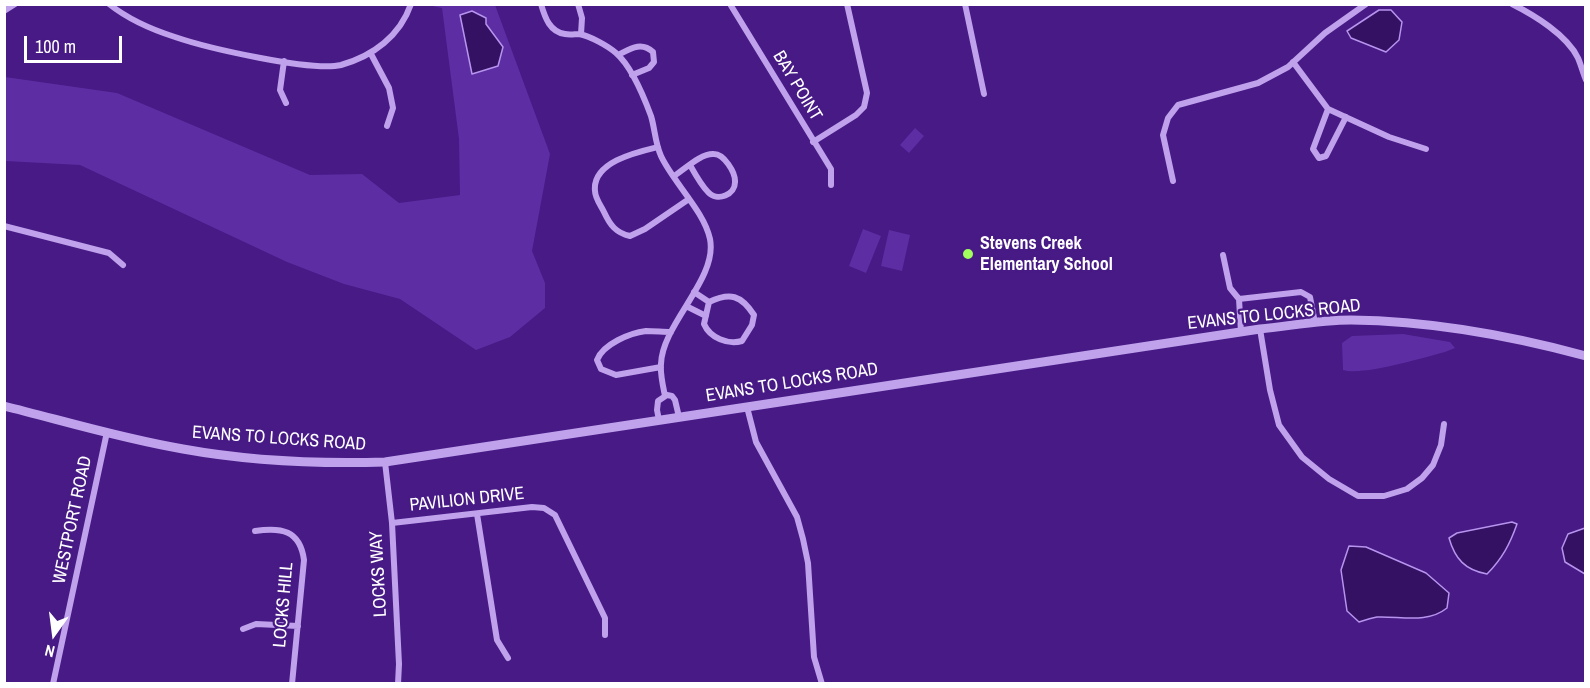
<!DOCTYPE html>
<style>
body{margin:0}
#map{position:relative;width:1590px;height:688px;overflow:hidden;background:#471a85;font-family:"Archivo Narrow",sans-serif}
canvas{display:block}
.frame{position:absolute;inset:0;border:6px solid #fff;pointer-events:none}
.north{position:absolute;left:24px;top:604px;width:60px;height:60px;-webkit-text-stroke:4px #471a85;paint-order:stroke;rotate:194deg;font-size:16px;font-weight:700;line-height:24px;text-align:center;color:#fff}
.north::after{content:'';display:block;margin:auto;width:21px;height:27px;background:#fff;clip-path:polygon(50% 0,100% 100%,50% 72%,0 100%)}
.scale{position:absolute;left:24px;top:36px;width:98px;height:27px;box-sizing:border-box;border:3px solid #fff;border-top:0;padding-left:8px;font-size:18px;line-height:21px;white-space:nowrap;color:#fff;-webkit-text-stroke:4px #471a85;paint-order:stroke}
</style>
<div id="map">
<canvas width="1590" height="688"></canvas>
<div class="frame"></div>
<div class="north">N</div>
<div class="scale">100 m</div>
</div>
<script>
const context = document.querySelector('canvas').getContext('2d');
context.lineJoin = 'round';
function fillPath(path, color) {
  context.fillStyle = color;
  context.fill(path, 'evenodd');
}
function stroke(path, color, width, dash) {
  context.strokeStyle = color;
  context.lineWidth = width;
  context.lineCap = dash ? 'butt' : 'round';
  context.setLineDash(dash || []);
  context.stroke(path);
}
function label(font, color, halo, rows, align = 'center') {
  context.font = font + ' "Archivo Narrow",sans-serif';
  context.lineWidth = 4.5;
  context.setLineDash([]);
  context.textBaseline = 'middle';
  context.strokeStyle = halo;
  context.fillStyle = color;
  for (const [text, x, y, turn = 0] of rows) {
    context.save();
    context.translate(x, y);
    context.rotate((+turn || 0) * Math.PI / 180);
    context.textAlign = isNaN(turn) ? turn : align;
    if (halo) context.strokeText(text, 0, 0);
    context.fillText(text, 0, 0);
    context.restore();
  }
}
fillPath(new Path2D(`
 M427,5H495L550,154L532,251L545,283V308L510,337L476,350L400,299L344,284L287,262L80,165L5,161V77L117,93L310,175L362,174L399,203L460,195L459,139L442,8Z
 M915,128L924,136L909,153L900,145Z
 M863,229L881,236L866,273L849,266Z
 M889,230L910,235L902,271L881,266Z
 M1403,334L1450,342L1455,348L1445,352C1422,358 1363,376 1343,370L1342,343L1352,336Z`), '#5d2da3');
const water = new Path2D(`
 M1379,10H1391L1402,22L1399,40L1386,52L1351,38L1347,31Z
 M472,11L486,18V24L503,47L498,66L472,74L460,15Z
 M1512,522L1517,524C1510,544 1502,559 1487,574C1465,570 1455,559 1449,538L1457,533Z
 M1585,528H1586L1585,574L1565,562L1562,548L1568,534Z
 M1349,546L1366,547L1426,573L1449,593L1447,608C1427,624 1401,616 1377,617C1371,618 1365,620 1359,622L1347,611L1341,570Z`);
fillPath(water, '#341163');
stroke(water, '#b794ee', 1.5);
stroke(new Path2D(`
 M109,4C128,19 153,30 175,37C207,48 312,72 341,65C373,56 400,36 411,4
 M541,4C545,18 550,32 565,34C570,35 575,34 579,34C590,36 608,46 616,53C631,66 644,97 651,116C655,129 655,143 661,156C673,182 704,211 710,239C718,279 662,324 661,364C660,374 663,386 665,396
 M578,4L582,18L581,34
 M730,4L831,169V185
 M965,4L984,94
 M1512,4C1534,15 1567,35 1578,58C1581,65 1583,73 1586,80
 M4,11L15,4
 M371,54L389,88L393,108L387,126
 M618,55C630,49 641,41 653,52L654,62L649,68L632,75
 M284,61L280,90L286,103
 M1293,62L1328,109L1389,137L1426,149
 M1328,109L1313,149L1319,158L1326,156L1346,117
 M813,142L856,115L864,107L867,93L847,4
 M658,147C637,152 592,162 595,191C595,198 601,206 604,212C610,225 616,233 630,236L645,229L689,199
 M674,176C685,169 701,153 714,154C724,154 735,172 735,181C736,195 717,202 708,192C701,185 695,174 690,165
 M1173,181L1163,135L1168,118L1178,105L1258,83L1288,67L1325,33L1366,4
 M4,226L109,253L123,265
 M1223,255L1230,288L1239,299L1241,332
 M694,292L709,302C730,292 741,295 754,315L752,325L742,341C728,345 710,338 704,324L709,302
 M1239,299L1301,292L1310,297L1315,323
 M686,306L706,316
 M1260,329L1270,390L1279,425L1302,457L1329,479L1358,496H1384L1407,489L1422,478L1433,465L1441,445L1444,424
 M661,367L616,375L601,369L597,360C603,344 630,333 646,331C655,331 663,332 671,332
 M747,407L756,442L797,517L803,539L808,563L814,657L822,684
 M659,420L657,410L658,401L667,395L672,396L675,400L679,417
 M385,462L392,523L399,664L398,684
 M477,514L497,640L508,658
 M392,523L532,507L544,508L555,515L605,618V635
 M255,531C281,527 300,530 304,560L292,684
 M243,629L256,624L298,626
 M53,684L107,432`), '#bfa1ec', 6);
stroke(new Path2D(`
 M4,406C64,421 123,439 183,449C249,461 318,464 385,462L1260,329C1290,326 1321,320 1351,320C1431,321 1509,335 1586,356`), '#bfa1ec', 9);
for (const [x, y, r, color] of [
 [968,254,6,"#a2fe5d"]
]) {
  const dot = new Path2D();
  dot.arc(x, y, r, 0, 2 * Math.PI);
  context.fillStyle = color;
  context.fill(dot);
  stroke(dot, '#471a85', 2);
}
label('18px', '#fff', '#471a85', [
 ["BAY POINT",797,86,59],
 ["EVANS TO LOCKS ROAD",1274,315,-6],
 ["EVANS TO LOCKS ROAD",792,383,-9],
 ["EVANS TO LOCKS ROAD",279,439,4],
 ["PAVILION DRIVE",467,500,-6],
 ["WESTPORT ROAD",73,520,-78],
 ["LOCKS WAY",379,574,-93],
 ["LOCKS HILL",284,605,-85]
]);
label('bold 18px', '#fff', '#471a85', [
 ["Stevens Creek",980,244],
 ["Elementary School",980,265]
], 'left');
</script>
